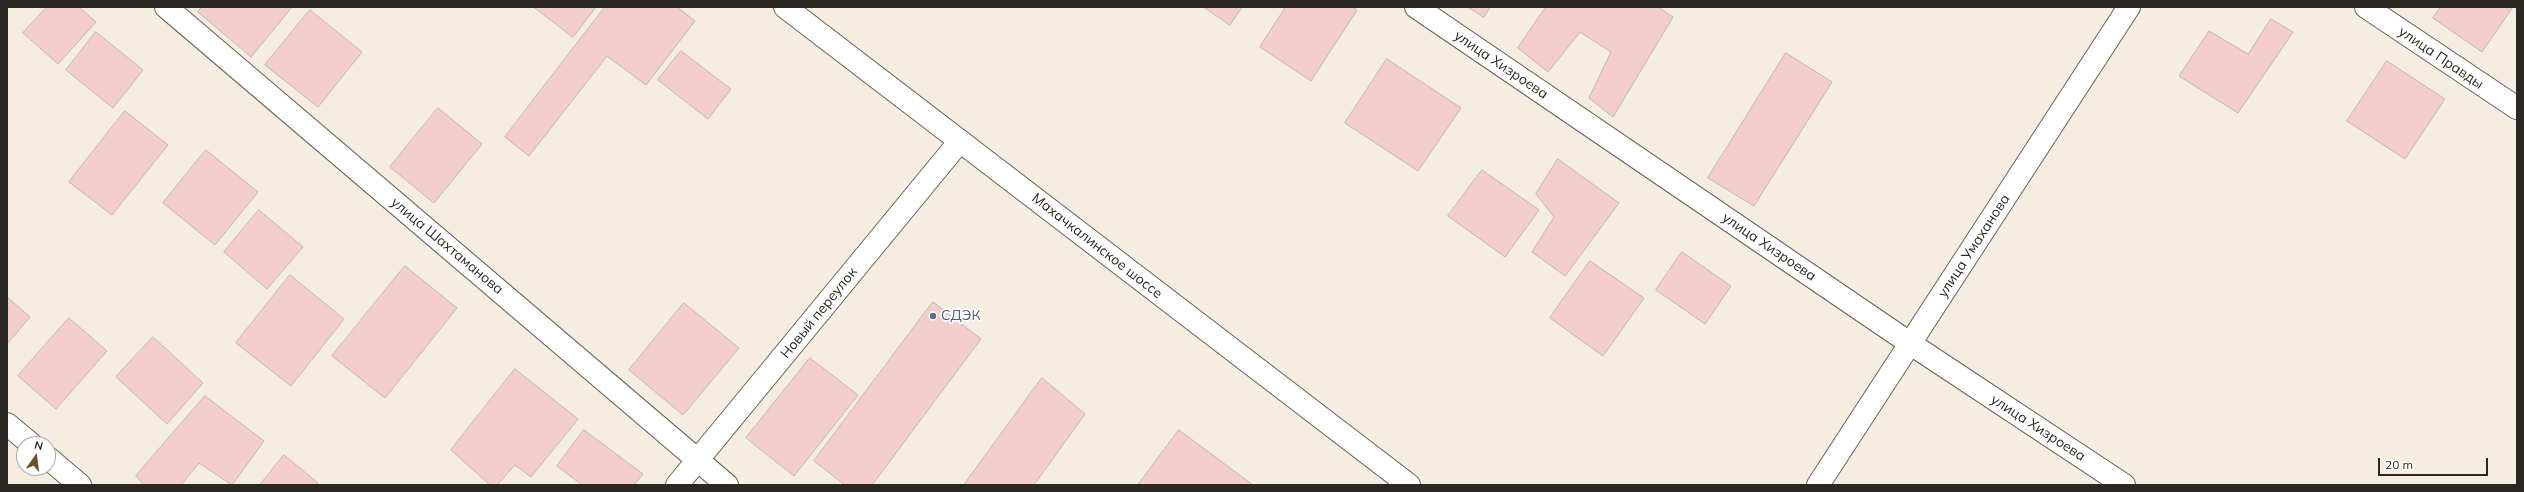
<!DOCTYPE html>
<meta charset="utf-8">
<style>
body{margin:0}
#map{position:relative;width:2524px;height:492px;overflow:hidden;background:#f4ede0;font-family:Mulish,sans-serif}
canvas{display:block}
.frame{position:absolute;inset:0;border:8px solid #2b2823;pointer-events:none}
.north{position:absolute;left:16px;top:436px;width:40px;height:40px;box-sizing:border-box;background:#fff;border:1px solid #aaa9a7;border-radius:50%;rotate:14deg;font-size:11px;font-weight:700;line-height:16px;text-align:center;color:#2b2823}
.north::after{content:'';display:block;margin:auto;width:14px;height:18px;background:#715027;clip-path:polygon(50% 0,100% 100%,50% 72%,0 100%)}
.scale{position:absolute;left:2378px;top:458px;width:110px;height:18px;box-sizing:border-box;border:2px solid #2b2823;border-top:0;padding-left:5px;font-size:12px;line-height:14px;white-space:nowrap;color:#2b2823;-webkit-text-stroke:3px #fff;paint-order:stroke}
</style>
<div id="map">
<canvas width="2524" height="492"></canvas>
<div class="frame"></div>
<div class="north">N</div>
<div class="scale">20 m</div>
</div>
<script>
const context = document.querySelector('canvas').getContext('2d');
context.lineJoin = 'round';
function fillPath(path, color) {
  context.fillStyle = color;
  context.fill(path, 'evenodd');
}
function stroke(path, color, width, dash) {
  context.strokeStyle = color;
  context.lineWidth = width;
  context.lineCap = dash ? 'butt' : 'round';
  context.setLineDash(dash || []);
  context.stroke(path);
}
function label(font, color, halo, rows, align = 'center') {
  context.font = font + ' Mulish,sans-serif';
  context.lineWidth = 3.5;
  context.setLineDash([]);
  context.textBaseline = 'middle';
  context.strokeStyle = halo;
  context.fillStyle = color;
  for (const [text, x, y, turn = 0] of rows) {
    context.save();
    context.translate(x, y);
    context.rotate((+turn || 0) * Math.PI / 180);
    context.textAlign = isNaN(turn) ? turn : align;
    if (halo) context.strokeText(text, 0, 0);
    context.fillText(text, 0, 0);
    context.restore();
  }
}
const building = new Path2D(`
 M47,7H79L96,22L58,64L23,33Z
 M202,7H292L251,57L198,12Z
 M534,7H596L573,37Z
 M605,7H677L695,21L646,85L607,56L529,156L505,137Z
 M1204,7H1242L1230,25Z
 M1286,7H1352L1357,10L1311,81L1260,47Z
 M1468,7H1490L1484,17Z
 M1546,7H1658L1673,17L1613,117L1589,98L1611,52L1580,32L1548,72L1518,48Z
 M2441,7H2513L2482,52L2433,18Z
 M310,10L362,52L318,107L265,65Z
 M2271,19L2293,32L2238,113L2179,76L2209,31L2248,54Z
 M96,32L143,70L113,108L66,70Z
 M681,51L731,89L708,119L658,80Z
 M1786,53L1832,82L1754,206L1708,178Z
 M1387,59L1461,108L1418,171L1345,123Z
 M2387,61L2445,99L2405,159L2347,121Z
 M438,108L482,144L434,203L390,167Z
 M125,111L168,145L112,215L69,182Z
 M206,150L258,192L215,245L163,203Z
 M1558,159L1619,203L1565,276L1532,252L1554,217L1536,194Z
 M1482,170L1539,210L1505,257L1448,216Z
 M259,210L303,247L267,289L224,252Z
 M1682,252L1731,286L1705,324L1656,290Z
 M1590,261L1644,298L1603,356L1550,318Z
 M405,266L457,308L385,398L332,356Z
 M290,275L344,319L291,386L236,343Z
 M7,297L30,317L7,344Z
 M933,302L981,339L872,485H845L814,461Z
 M684,303L739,348L683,415L629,370Z
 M69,318L107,351L56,409L18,376Z
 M153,337L203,383L167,424L116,377Z
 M810,358L858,395L794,476L746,438Z
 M515,369L578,419L531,477L515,465L497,485H490L451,450Z
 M1042,378L1085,414L1034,485H964Z
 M205,396L264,441L232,485L199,463L181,485H144L136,476Z
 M584,430L643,474L634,485H582L557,466Z
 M1179,430L1253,485H1138Z
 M284,455L318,483L316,485H260Z`);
fillPath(building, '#f4ceca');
stroke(building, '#c4b4b2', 1);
const minor = new Path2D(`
 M166,7L727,485
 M1416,7L1911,344L2124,485
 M2366,7L2517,108
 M7,424L31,444
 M48,458L80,485
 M677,485L960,141
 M1818,485L2129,7`);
const trunk = new Path2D(`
 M785,7L1409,485`);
stroke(minor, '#696257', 24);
stroke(trunk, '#696257', 24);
stroke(minor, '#fff', 22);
stroke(trunk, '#fff', 22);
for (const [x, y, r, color] of [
 [933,316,4,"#5c6f8a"]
]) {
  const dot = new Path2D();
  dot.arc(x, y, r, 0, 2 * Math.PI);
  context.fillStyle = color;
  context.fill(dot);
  stroke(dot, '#fff', 1.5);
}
label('14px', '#2b2823', '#fff', [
 ["улица Правды",2441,58,34],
 ["улица Хизроева",1501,65,34],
 ["улица Шахтаманова",447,246,40],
 ["Махачкалинское шоссе",1097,246,38],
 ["улица Умаханова",1974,246,-57],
 ["улица Хизроева",1769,247,34],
 ["Новый переулок",819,313,-51],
 ["улица Хизроева",2038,428,33]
]);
label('14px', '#4e5e75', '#fff', [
 ["СДЭК",941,316]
], 'left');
</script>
